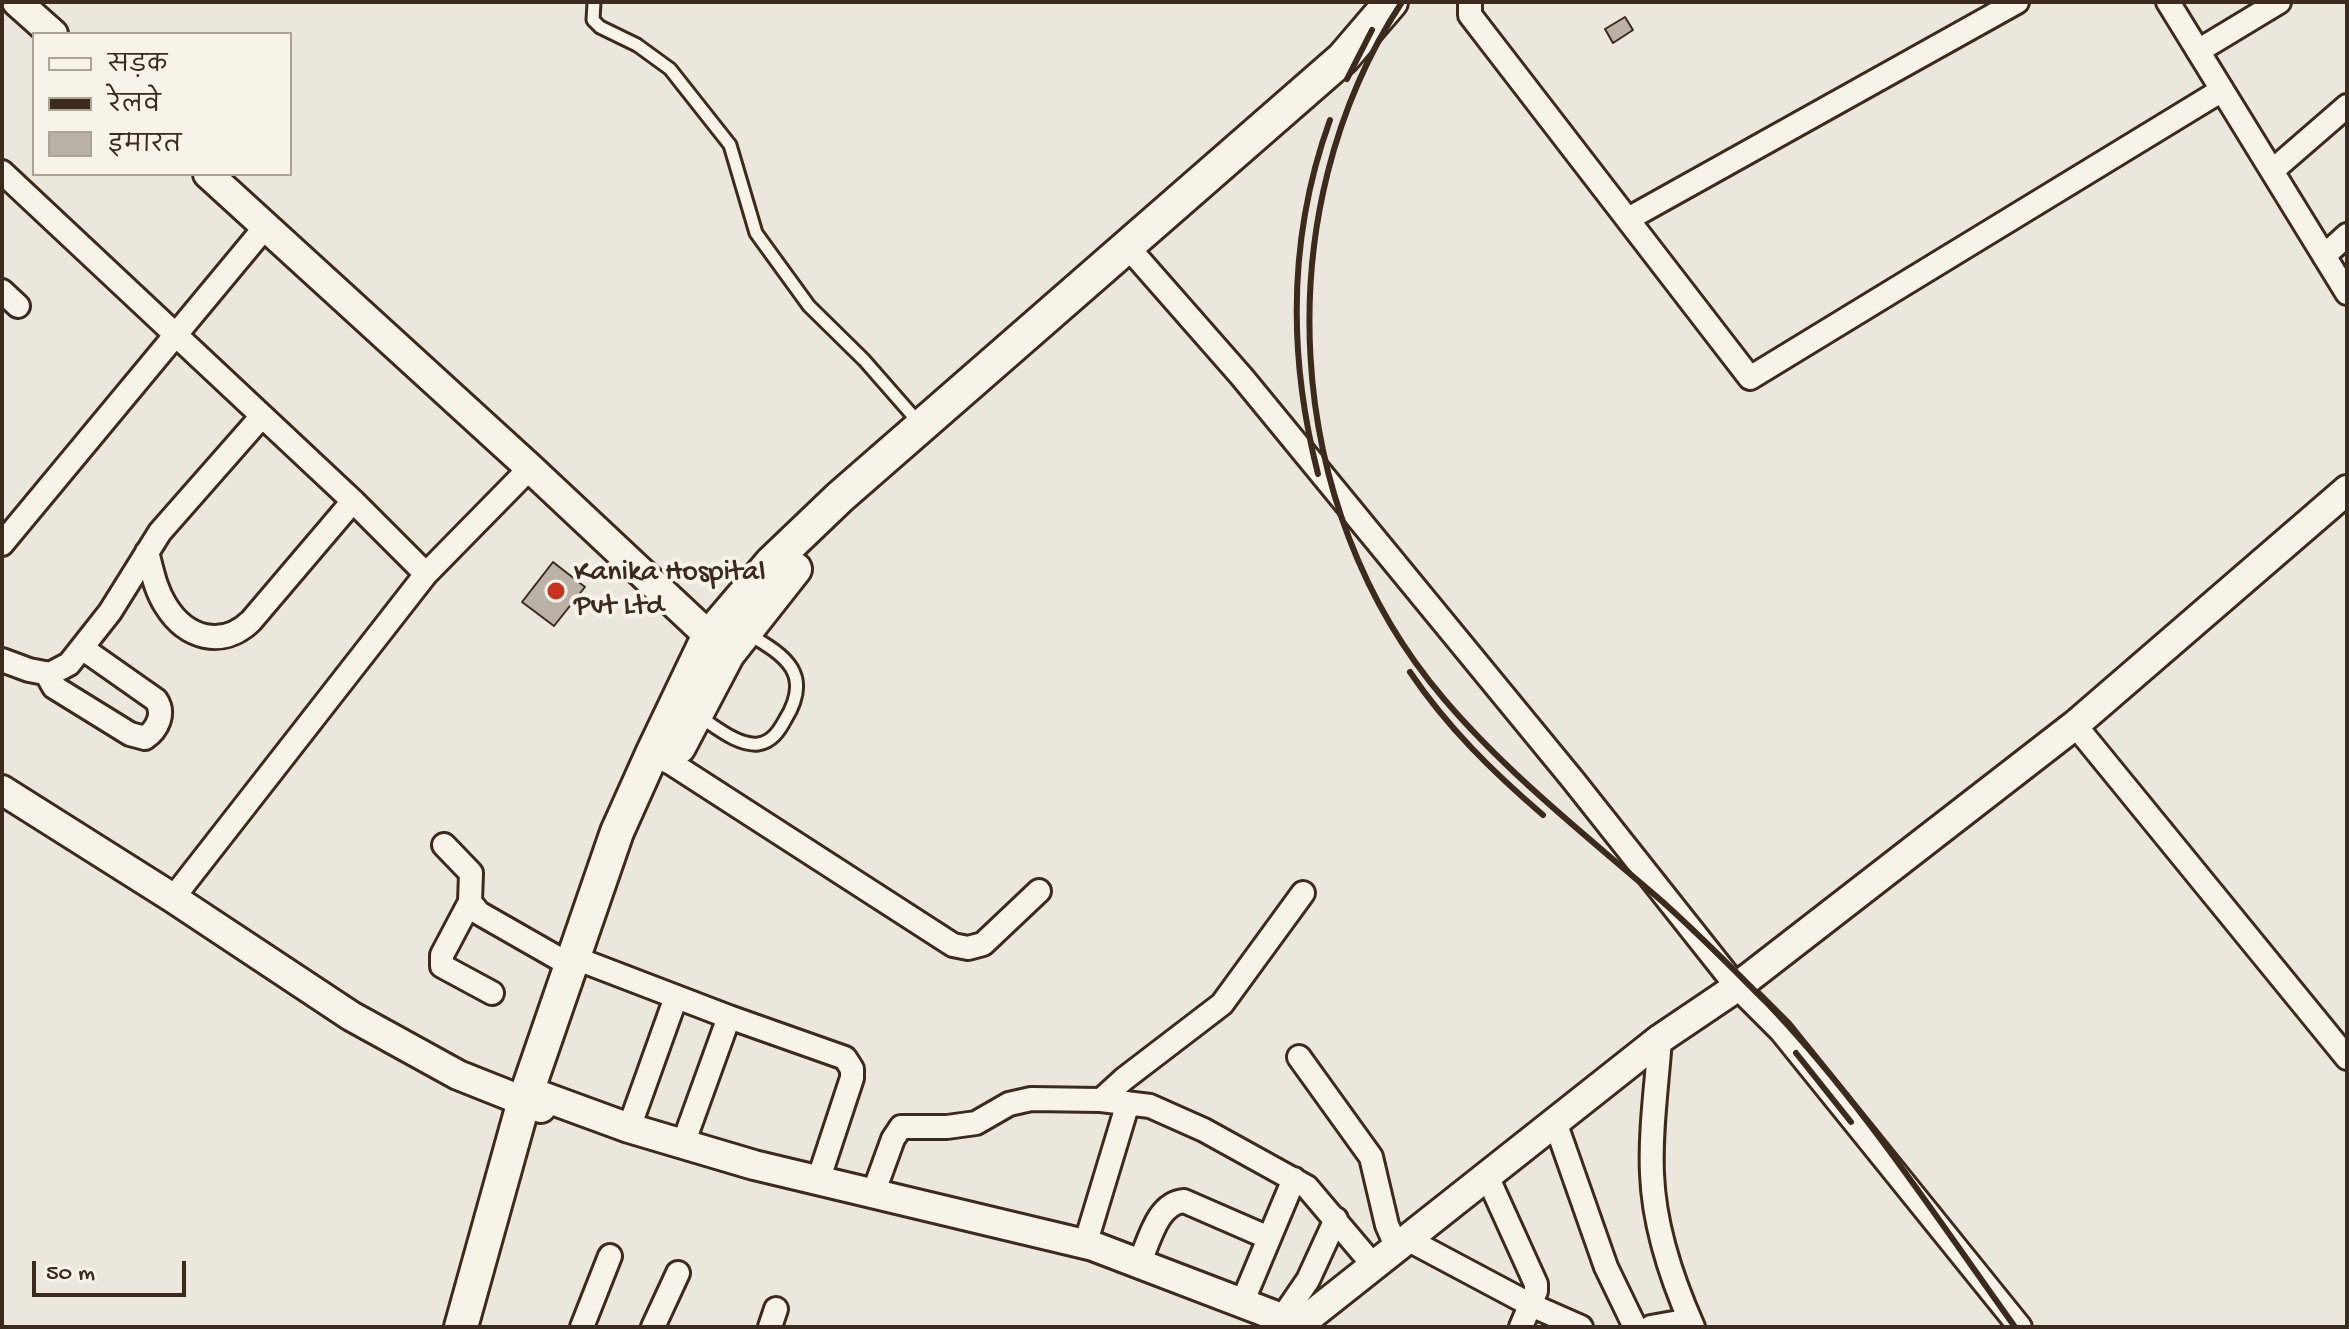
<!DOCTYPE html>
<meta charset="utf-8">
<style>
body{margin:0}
#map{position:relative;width:2349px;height:1329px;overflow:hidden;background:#ece7dc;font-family:"Gochi Hand","Playpen Sans Deva",sans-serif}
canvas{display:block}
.frame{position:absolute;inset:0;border:4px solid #3b2a1e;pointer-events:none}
.legend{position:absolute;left:32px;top:32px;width:260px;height:144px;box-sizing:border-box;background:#f7f3e8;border:2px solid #aca397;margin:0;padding:10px 14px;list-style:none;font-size:24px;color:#3b2a1e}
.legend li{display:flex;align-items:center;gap:16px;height:40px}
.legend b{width:40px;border:2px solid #aca397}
.scale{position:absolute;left:32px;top:1261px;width:154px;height:36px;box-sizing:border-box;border:4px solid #3b2a1e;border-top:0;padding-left:10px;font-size:24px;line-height:28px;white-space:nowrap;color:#3b2a1e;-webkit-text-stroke:6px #f7f3e8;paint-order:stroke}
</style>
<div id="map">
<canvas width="2349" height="1329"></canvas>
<div class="frame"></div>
<ul class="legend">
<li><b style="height:10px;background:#f7f3e8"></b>सड़क</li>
<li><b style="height:10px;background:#3b2a1e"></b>रेलवे</li>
<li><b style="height:22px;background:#bab2a7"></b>इमारत</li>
</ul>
<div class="scale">50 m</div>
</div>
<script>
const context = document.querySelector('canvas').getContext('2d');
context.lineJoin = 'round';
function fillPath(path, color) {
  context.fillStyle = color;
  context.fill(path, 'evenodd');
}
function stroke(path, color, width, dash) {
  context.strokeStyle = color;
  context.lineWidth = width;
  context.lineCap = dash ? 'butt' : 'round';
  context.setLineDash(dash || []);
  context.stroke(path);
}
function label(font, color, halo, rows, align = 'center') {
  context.font = font + ' "Gochi Hand",sans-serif';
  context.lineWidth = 8;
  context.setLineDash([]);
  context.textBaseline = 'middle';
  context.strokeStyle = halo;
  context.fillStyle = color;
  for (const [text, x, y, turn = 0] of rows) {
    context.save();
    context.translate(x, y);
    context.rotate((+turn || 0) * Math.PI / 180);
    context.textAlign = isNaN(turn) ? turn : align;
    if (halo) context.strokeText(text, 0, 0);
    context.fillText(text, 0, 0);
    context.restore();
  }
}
const building = new Path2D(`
 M1625,17L1633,30L1613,43L1605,29Z
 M553,562L585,587L554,626L522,602Z`);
fillPath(building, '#bab2a7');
stroke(building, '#3b2a1e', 2);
const service = new Path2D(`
 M594,2L593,20L600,27L637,45L670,69L730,145L756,233L809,306L864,360L920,424
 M697,715C715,726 737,746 758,744C772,742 779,731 785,720C813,675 787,656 748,634`);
const minor = new Path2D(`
 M1470,2V15L1750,378L2222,90
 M2168,2L2347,293
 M2198,51L2279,2
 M2272,171L2347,106
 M2,172L353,501L426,574
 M1628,219L2017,2
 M1127,246L1242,377L1573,780L1737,987L1781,1031L2020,1327
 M2324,256L2347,235
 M2,291L18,306
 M2,544L266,226
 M147,552C152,570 155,589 166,606C186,638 222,649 251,621L353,501
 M2,660L29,670L50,674L69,664L110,612L160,532L262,416
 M46,673L54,687L130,734L145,738C158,729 165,713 156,700L82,648
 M2075,725L2347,1058
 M652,754L671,763L953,945L968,948L983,944L1039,891
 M444,845L471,873L470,902L479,913L570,965
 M173,898L426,574L530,468
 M470,902L442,955V966L492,993
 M588,963L729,1017L845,1058L852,1069V1078L818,1181
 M1660,1039C1657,1083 1650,1130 1652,1174C1654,1226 1672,1280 1693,1327
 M1299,1057L1371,1157L1387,1225L1397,1248
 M1101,1100L1124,1079L1222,1004L1303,893
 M1555,1122L1606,1267L1635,1327
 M629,1128L676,997
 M683,1144L729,1017
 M1487,1176L1536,1284V1291L1521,1327
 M873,1194L893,1139L901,1127H947L976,1123L1009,1104L1031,1099L1101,1100L1150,1106L1204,1130L1307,1187L1374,1266
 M1407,1239L1531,1305L1581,1327
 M1085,1245L1128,1103
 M1139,1264C1149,1242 1157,1203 1184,1201L1269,1238
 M1242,1303L1294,1179
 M1282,1318L1308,1280L1336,1219
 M582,1327L610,1256
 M653,1327L678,1273
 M770,1327L776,1309
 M1651,1327L1690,1320`);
const tertiary = new Path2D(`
 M17,2L53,34
 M208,174L530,468L725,651
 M2,790L173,898L351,1016L458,1075L541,1108
 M528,1091L629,1128L754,1165L1093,1246L1305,1327
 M1300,1324L1660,1039L1737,987L2075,725L2347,490`);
const secondary = new Path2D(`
 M679,747L728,654L795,569
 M461,1327L524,1101L617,832L652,754L708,637L771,563L840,497L1343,58L1391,2`);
stroke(service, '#3b2a1e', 17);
stroke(minor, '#3b2a1e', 28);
stroke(tertiary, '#3b2a1e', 34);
stroke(secondary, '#3b2a1e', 38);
stroke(service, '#f7f3e8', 11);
stroke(minor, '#f7f3e8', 22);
stroke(tertiary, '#f7f3e8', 28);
stroke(secondary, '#f7f3e8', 32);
stroke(new Path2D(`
 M1402,2C1265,210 1281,509 1444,699C1507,773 1583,833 1656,896C1694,929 1730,966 1766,1002C1860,1100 1936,1217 2015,1327
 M1347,79L1372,30
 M1318,474C1288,356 1288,236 1330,120
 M1410,672C1447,727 1493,772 1543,815
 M1796,1053L1851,1122`), '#3b2a1e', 6);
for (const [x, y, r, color] of [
 [556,591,10,"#c8321e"]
]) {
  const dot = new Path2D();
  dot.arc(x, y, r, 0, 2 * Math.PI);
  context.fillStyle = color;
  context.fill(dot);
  stroke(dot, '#f7f3e8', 3);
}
label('30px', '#3b2a1e', '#f7f3e8', [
 ["Kanika Hospital",574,574],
 ["Pvt Ltd",574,608]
], 'left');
</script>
